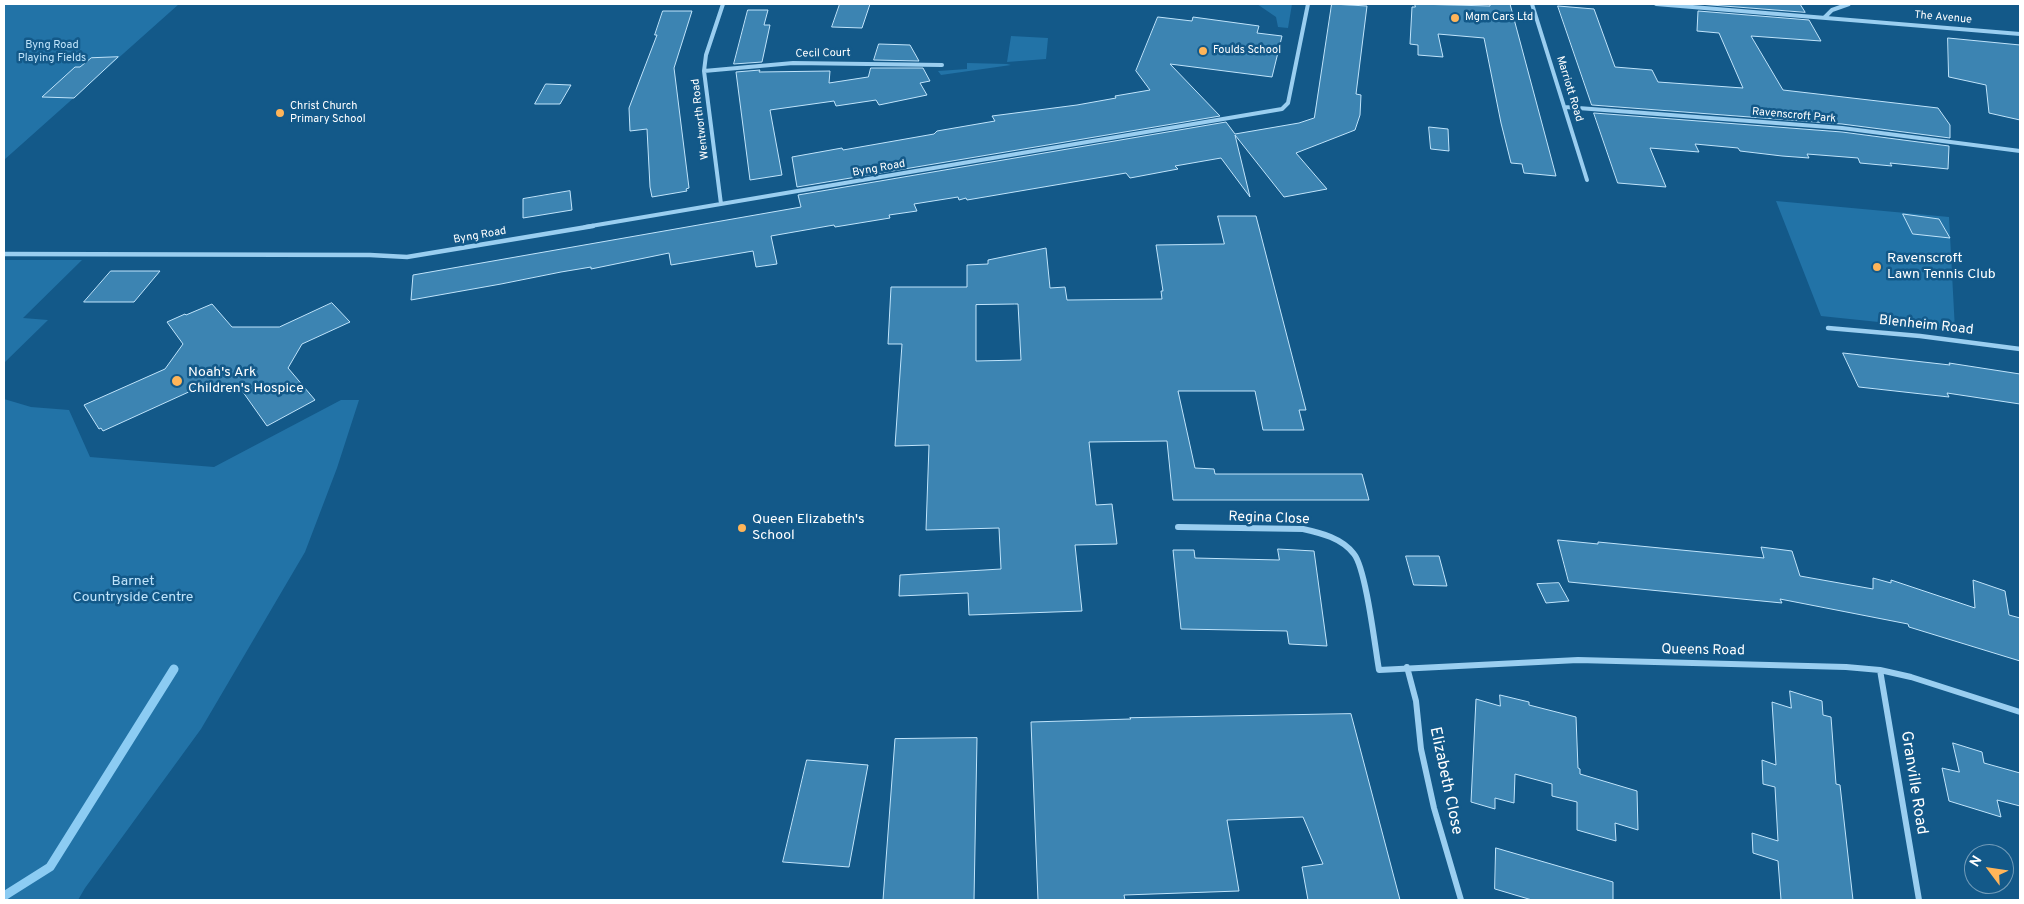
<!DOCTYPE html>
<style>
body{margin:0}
#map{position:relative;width:2024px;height:904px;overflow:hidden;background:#135989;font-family:Overpass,sans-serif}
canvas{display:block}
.frame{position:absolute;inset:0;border:5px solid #fff;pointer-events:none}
.north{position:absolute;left:1964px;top:844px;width:50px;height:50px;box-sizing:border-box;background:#135989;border:1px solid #719bb8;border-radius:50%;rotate:301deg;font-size:14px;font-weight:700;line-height:20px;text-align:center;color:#fff}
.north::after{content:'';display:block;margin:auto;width:18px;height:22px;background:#ffb559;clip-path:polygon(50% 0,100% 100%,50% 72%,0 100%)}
</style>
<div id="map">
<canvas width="2024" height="904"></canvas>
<div class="frame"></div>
<div class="north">N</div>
</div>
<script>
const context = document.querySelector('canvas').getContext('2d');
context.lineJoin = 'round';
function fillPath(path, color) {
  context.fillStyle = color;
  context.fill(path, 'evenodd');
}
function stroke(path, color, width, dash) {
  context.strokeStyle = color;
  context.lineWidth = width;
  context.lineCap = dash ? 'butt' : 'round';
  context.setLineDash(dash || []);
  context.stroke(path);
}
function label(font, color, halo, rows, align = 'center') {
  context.font = font + ' Overpass,sans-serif';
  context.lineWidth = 5;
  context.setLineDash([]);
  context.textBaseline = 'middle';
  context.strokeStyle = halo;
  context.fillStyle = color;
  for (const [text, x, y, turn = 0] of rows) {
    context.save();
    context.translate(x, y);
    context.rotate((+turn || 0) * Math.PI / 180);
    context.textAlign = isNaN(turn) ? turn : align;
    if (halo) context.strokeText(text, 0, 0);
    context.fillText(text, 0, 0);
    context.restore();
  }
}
fillPath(new Path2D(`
 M4,4H179L4,160Z
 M1257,4H1292L1288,28L1278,27L1276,17Z
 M1011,36L1048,38L1046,59L1007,62Z
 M967,63L1007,64L1011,65L941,75L938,71L967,69Z
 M1776,201L1949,217L1955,330L1821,316Z
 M4,260H82L23,318L48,320L4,363Z
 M4,399L31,407L69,410L90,457L214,467L341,400H359L337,468L305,552L201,729L85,888L78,900H4Z`), '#2273a7');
stroke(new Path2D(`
 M4,896L50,867L174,669`), '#8cccf3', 9);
const building = new Path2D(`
 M840,4H870L862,28L832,27Z
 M1332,4L1367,6L1356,94L1361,95L1360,115L1355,130L1296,153L1327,189L1284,197L1235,135L1250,197L1221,158L1175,166L1178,169L1130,178L1126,173L967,200L966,198L959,200L958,197L914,204L917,211L889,215L890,218L835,227L834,225L771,236L777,264L756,267L753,251L671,265L669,253L591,269V267L561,272L501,284L411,300L413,275L801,207L798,195L1226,122L1235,134L1299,123L1314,118Z
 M1415,4L1490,6V4H1510L1556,176L1524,173L1522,164L1511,163L1501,123L1484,38L1438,34L1443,57L1418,55V45L1410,44L1412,7H1415Z
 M1699,4H1800L1805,12Z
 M1558,6L1594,9L1615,67L1652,70L1658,82L1743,88L1719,33L1697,31L1698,11L1809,20L1821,41L1751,36L1783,90L1938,108L1950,125V138L1842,124L1592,105Z
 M748,10H768L764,25H770L762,62L734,64Z
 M663,11H692L674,68L689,188L686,189L687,191L652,197L650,187L647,129L630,131L629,108L657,35H655Z
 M1158,17L1192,21L1193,17L1259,26L1257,33L1282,36L1272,77L1170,64L1220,116L797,187L792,157L842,148L843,150L934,134L937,131L995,121L992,116L1077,105L1116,98L1115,96L1150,90L1136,71Z
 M1948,38L2020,45V120L1989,113L1986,85L1949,77Z
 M879,44L910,45L919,61L874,60Z
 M118,57L74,98L42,97L75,67H80L91,58Z
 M871,68H923L930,81L920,83L927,95L879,105L876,100L836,106L834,101L770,110L782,175L750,180L736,72L760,70L759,72L830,71L829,83L868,77Z
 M546,84L571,85L560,104H535Z
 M1594,113L1842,132L1949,146L1948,169L1890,163L1892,166L1860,163L1858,158L1807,154L1809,158L1782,156L1740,151L1738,148L1695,144L1699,152L1650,148L1666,187L1618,183Z
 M1429,127L1448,129L1449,151L1431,149Z
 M570,191L572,210L523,218V199Z
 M1903,214L1939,219L1950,238L1913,234Z
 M1218,216H1256L1306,410H1299L1304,430H1263L1255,391H1178L1195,468L1214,469L1215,474H1362L1369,500H1173L1167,441L1089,442L1096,505L1112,504L1117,544L1075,545L1082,611L969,615L968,593L899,596L900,575L1001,569L999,528L926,530L929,445L895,446L902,344H888L891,287H967V265L988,264V260L1046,248L1050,288L1065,287L1067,300L1162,299L1161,291H1163L1156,245L1224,244ZM1015,304H1018L1021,360L976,361V305Z
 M111,271H160L134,302H84Z
 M332,303L350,322L302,344L288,368L315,400L267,426L238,385H204L103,431L101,428L99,429L84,405L165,369L183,344L167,322L185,314L186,315L212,304L232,327H279Z
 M1843,353L1950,365L1949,363L2020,374V404L1947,393L1949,397L1859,387Z
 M1558,540L1598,544V542L1764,558L1761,547L1792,551L1800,576L1873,589V578L1891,583V580L1975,608L1973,580L2005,591L2009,615L2020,618V661L1909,627L1908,624L1780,599L1782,603L1569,582Z
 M1278,549L1314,551L1327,646L1289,644L1287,631L1181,629L1173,550H1194L1195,558L1279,560Z
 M1406,556H1439L1447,586L1414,585Z
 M1559,583L1569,601L1546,603L1537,584Z
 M1790,691L1822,701L1823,715L1831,717L1836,784L1840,785L1853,900H1781L1778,861L1753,853L1752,833L1778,841L1775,787L1763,784L1762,760L1776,765L1772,702L1791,708Z
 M1500,695L1529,702V705L1576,717L1578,768L1580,769V774L1637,791L1638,830L1615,823L1616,841L1577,830V802L1552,796V784L1515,774L1514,803L1495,798V809L1471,802L1476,699L1500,706Z
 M1351,714L1400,900H1308L1302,867L1323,864L1303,817L1227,820L1239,891L1124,895L1125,900H1038L1031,722L1131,719L1130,718Z
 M977,738L974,900H883L895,739Z
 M1953,743L1982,752L1984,763L2020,773V806L1997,800L2001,817L1949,801L1942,768L1959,772Z
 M807,760L868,765L849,867L783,862Z
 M1496,848L1613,882V900H1532L1495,889Z`);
fillPath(building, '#3c84b2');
stroke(building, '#c0e4fb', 1);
stroke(new Path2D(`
 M1532,4L1587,180
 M1656,4L2020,34
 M1825,17L1832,10L1849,4
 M704,71L793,63L942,65
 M1565,107L1842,128L2020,151
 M721,204L704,71L706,55L723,4
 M585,227L1282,109L1288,103L1308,4`), '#9acef0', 4);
stroke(new Path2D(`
 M4,254L370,255L407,257L593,226
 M1828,328L1920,336L2020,349`), '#9acef0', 4.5);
stroke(new Path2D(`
 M1178,527L1303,529C1321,533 1342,538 1354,554C1366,569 1375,647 1379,670L1578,660L1846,667L1880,670L1911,677L2020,712
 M1407,667L1416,701L1421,749L1434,808L1461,900
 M1880,670L1919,900`), '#9acef0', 6);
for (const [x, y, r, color] of [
 [1455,18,5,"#ffb559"],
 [1203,51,5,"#ffb559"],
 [280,113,5,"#ffb559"],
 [1877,267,5,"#ffb559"],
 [177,381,6,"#ffb559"],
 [742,528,5,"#ffb559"]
]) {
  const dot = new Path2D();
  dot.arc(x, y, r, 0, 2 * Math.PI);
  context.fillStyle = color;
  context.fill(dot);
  stroke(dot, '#135989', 2);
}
label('11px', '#fff', '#135989', [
 ["Mgm Cars Ltd",1465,18],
 ["Foulds School",1213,51],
 ["Christ Church",290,107],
 ["Primary School",290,120]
], 'left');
label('11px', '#fff', '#135989', [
 ["The Avenue",1943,18,5],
 ["Cecil Court",823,54,-1],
 ["Marriott Road",1569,89,73],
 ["Ravenscroft Park",1794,116,5],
 ["Wentworth Road",701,119,-97],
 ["Byng Road",879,169,-10],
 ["Byng Road",480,236,-10]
]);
label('11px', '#c0e4fb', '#135989', [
 ["Byng Road",52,46],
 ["Playing Fields",52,59]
]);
label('14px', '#fff', '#135989', [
 ["Ravenscroft",1887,259],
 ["Lawn Tennis Club",1887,275],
 ["Noah's Ark",188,373],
 ["Children's Hospice",188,389],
 ["Queen Elizabeth's",752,520],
 ["School",752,536]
], 'left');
label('14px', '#fff', '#135989', [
 ["Blenheim Road",1926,326,6],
 ["Regina Close",1269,519,2],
 ["Queens Road",1703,651,1]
]);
label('14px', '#c0e4fb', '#135989', [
 ["Barnet",133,582],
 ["Countryside Centre",133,598]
]);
label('16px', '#fff', '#135989', [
 ["Elizabeth Close",1445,781,78],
 ["Granville Road",1913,783,81]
]);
</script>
